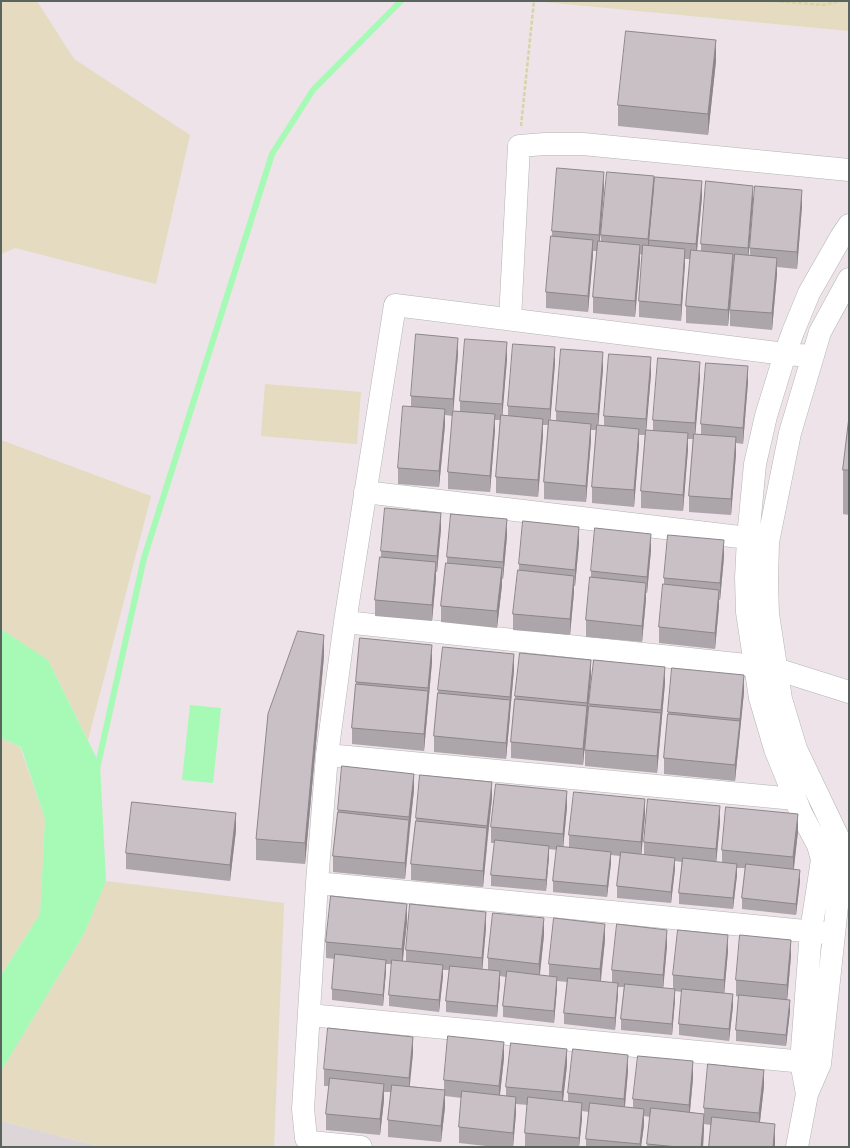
<!DOCTYPE html>
<style>
body{margin:0}
#map{position:relative;width:850px;height:1148px;overflow:hidden;background:#ede3e8;font-family:"Source Sans 3",sans-serif}
canvas{display:block}
.frame{position:absolute;inset:0;border:2px solid #5b635e;pointer-events:none}
</style>
<div id="map">
<canvas width="850" height="1148"></canvas>
<div class="frame"></div>
</div>
<script>
const context = document.querySelector('canvas').getContext('2d');
context.lineJoin = 'round';
function fillPath(path, color) {
  context.fillStyle = color;
  context.fill(path, 'evenodd');
}
function stroke(path, color, width, dash) {
  context.strokeStyle = color;
  context.lineWidth = width;
  context.lineCap = dash ? 'butt' : 'round';
  context.setLineDash(dash || []);
  context.stroke(path);
}
fillPath(new Path2D(`
 M1,1121L101,1147H1Z`), '#dcd6d8');
fillPath(new Path2D(`
 M1,1H37L74,59L190,135L156,284L15,248L1,254Z
 M533,1H849V31Z
 M265,384L361,392L357,444L261,436Z
 M1,440L151,496L88,740L48,660L1,629Z
 M1,738L20,747L45,819L40,914L1,975Z
 M106,881L284,903L274,1147H101L1,1121V1071L84,934Z`), '#e4dbc1');
fillPath(new Path2D(`
 M1,629L48,660L100,765L106,881L84,934L1,1071V975L40,914L45,819L21,747L1,738Z
 M190,705L221,708L213,783L182,780Z`), '#a6fab6');
stroke(new Path2D(`
 M97,769L144,558L272,154L313,90L401,1`), '#a6fab6', 6);
const minor = new Path2D(`
 M510,319L519,146L545,144H583L849,170
 M365,492L748,538
 M345,622L755,666L776,669L849,692
 M327,755L795,799
 M317,883L825,933
 M309,1015L815,1063
 M807,1094L801,1062L811,931L822,860L818,845L801,813L775,749L760,698L747,612L746,578L748,538L755,464L766,416L785,354L793,332L809,293L841,237L849,225
 M361,1147L311,1142L306,1138L303,1109L317,883L327,755L345,622L395,305L785,354L813,356
 M797,1147L807,1094L820,1064L841,869V852L838,837L796,749L781,699L768,614L767,581L768,542L790,433L820,332L849,279`);
stroke(minor, '#afb5b1', 23);
stroke(new Path2D(`
 M774,1L823,5L842,1
 M521,126L534,1`), '#d4d5a5', 2.5, [4, 2]);
stroke(minor, '#fff', 22);
fillPath(new Path2D(`
 M716,61L708,135L618,126V105Z
 M604,188L600,241H601V235L654,189L702,197L697,251H701V244L753,202L748,255H750V248L802,206L797,269L777,267V274L772,330L730,326V310L734,263H733V270L728,326L686,323V306L690,259H685L681,321L639,317V301L643,255L640,254V261L635,317L593,313V297L597,251H593L588,312L546,308V292L552,236V231Z
 M458,354L453,411H460V401L507,359L502,415L508,416V406L555,363L550,421H556V411L603,369L598,425L604,426V416L651,374L646,430H653V420L700,378L695,434L701,435V424L748,382L743,444L736,443V454L731,515L689,512V496L693,439H688V449L683,511L641,508V491L645,435H639V445L634,507L592,503V487L596,430H591V440L586,502L544,499V482L548,425H543V435L538,497L496,493V477L500,420H495V430L490,492L448,489V472L453,416L445,415V425L439,487L398,484V468L411,406V396Z
 M849,417V515L843,514V470Z
 M441,529L437,572H436V578L432,621L375,616V600L381,557V551Z
 M507,536L503,579H502V585L497,628L441,622V606L447,563V557Z
 M579,543L575,586H574V592L570,635L513,630V614L519,570V564Z
 M651,550L647,593H646V599L642,642L586,637V620L591,577V571Z
 M724,557L720,600H719V606L715,649L659,643V627L664,584V578Z
 M360,638L432,662L424,751L352,744V728Z
 M324,656L305,864L256,860V839Z
 M514,670L506,759L434,752V736L438,690Z
 M591,676L583,765L511,758V742L515,696Z
 M665,683L657,773L585,766V750L589,704Z
 M744,692L735,781L664,774V758L668,712Z
 M414,790L405,879L333,872V856L338,810Z
 M492,798L483,887L411,880V864L416,818Z
 M567,807L563,847L569,848V835L645,815L641,855H644V842L720,822L716,862L722,863V850L798,831L794,869L800,881L796,915L742,909V898L745,868H737V875L733,909L679,904V893L682,862L675,861V869L671,903L617,898V886L620,856L611,855V863L607,897L553,892V881L557,850L549,849V857L546,891L491,886V875L495,843H491V827Z
 M236,830L230,881L126,869V853Z
 M407,921L403,961H406V950L486,928L482,969L488,970V958L544,935L540,975L549,976V964L605,940L601,981L612,983V970L667,946L663,988L673,989V975L728,951L724,994L733,1006L729,1041L679,1035V1024L682,992L675,991V1000L672,1035L621,1030V1019L624,987H618V994L615,1030L564,1024V1013L567,982L557,981V988L554,1023L503,1017V1006L506,977L500,976V982L497,1017L446,1012V1001L449,970H443V976L439,1012L389,1006V995L392,964H386V971L383,1006L332,1000V989L335,959L326,958V942Z
 M791,956L787,1000L790,1011L786,1046L736,1041V1030L739,997L736,996V980Z
 M413,1053L409,1086L444,1090V1080L504,1058L500,1095L506,1096V1087L567,1065L563,1101H568V1093L628,1071L625,1107L633,1108V1099L693,1078L690,1112L704,1114V1108L764,1086L760,1122L775,1140V1147H709L711,1125L704,1124L703,1147H647L650,1117L644,1116V1125L641,1147H586V1139L589,1112L582,1111V1119L579,1147H525V1133L528,1105L516,1104V1113L513,1147H495L459,1143V1127L462,1098L445,1096V1107L441,1142L388,1137V1120L391,1092H384V1100L380,1135L326,1130V1114L329,1086H324V1069Z`), '#aca5a9');
fillPath(new Path2D(`
 M716,40V61L708,135V114Z
 M604,172V188L599,251V235Z
 M654,176V192L648,255V239Z
 M702,181V197L696,260V244Z
 M753,186V202L748,264V248Z
 M802,190V206L797,269V252Z
 M593,240V256L588,312V296Z
 M640,245V261L635,317V301Z
 M685,249V265L681,321V305Z
 M733,254V270L728,326V310Z
 M777,258V274L772,330V313Z
 M458,338V354L453,416V399Z
 M507,342V359L502,421V404Z
 M555,347V363L550,425V409Z
 M603,352V369L598,430V414Z
 M651,357V374L646,435V419Z
 M700,362V378L695,440V423Z
 M748,366V382L743,444V428Z
 M445,409V425L439,487V471Z
 M495,414V430L490,492V476Z
 M543,419V435L538,497V480Z
 M591,424V440L586,502V486Z
 M639,429V445L634,507V490Z
 M688,433V449L683,511V495Z
 M736,437V454L731,515V499Z
 M441,513V529L437,572V556Z
 M507,519V536L503,579V562Z
 M579,527V543L575,586V570Z
 M651,534V550L647,593V577Z
 M724,540V557L720,600V583Z
 M436,562V578L432,621V605Z
 M502,568V585L497,628V611Z
 M574,576V592L570,635V619Z
 M646,583V599L642,642V626Z
 M719,590V606L715,649V633Z
 M324,635V656L305,864V843Z
 M432,645V662L424,751V734Z
 M514,654V670L510,713V697Z
 M591,660V676L587,719V703Z
 M665,667V683L657,773V756Z
 M744,675V692L735,781V765Z
 M510,700V716L506,759V743Z
 M587,706V722L583,765V749Z
 M414,774V790L409,834V817Z
 M492,782V798L487,842V826Z
 M567,791V807L563,850V834Z
 M645,799V815L641,859V842Z
 M720,806V822L716,865V849Z
 M236,813V830L230,881V865Z
 M798,814V831L793,874V857Z
 M409,820V836L405,879V863Z
 M487,828V844L483,887V871Z
 M549,846V857L546,891V880Z
 M611,852V863L607,897V886Z
 M675,858V869L671,903V892Z
 M737,864V875L733,909V898Z
 M800,870V881L796,915V904Z
 M407,904V921L402,966V949Z
 M486,912V928L482,974V958Z
 M544,918V935L539,980V964Z
 M605,924V940L600,985V969Z
 M667,930V946L663,991V975Z
 M728,935V951L724,996V980Z
 M791,940V956L787,1002V985Z
 M386,960V971L383,1006V995Z
 M443,965V976L439,1012V1000Z
 M500,971V982L497,1017V1006Z
 M557,977V988L554,1023V1011Z
 M618,983V994L615,1030V1018Z
 M675,989V1000L672,1035V1024Z
 M733,994V1006L729,1041V1029Z
 M790,1000V1011L786,1046V1035Z
 M413,1037V1053L409,1094V1078Z
 M504,1042V1058L499,1102V1086Z
 M567,1049V1065L562,1109V1092Z
 M628,1055V1071L624,1115V1099Z
 M693,1061V1078L689,1121V1105Z
 M764,1070V1086L759,1130V1113Z
 M384,1084V1100L380,1135V1119Z
 M445,1090V1107L441,1142V1126Z
 M516,1097V1113L513,1147V1133Z
 M582,1103V1119L579,1147V1138Z
 M644,1109V1125L641,1147H640Z
 M704,1114V1130L703,1147H701Z
 M775,1124V1147H773Z`), '#8c868a');
const building = new Path2D(`
 M626,31L716,40L708,114L618,105Z
 M557,168L604,172L599,235L552,231Z
 M607,172L654,176L648,239L601,235Z
 M655,177L702,181L696,244L649,240Z
 M706,181L753,186L748,248L701,244Z
 M755,186L802,190L797,252L750,248Z
 M551,236L593,240L588,296L546,292Z
 M598,241L640,245L635,301L593,297Z
 M643,245L685,249L681,305L639,301Z
 M691,250L733,254L728,310L686,306Z
 M735,254L777,258L772,313L730,310Z
 M416,334L458,338L453,399L411,396Z
 M465,339L507,342L502,404L460,401Z
 M513,344L555,347L550,409L508,406Z
 M561,349L603,352L598,414L556,411Z
 M609,354L651,357L646,419L604,416Z
 M658,358L700,362L695,423L653,420Z
 M706,363L748,366L743,428L701,424Z
 M403,406L445,409L439,471L398,468Z
 M453,411L495,414L490,476L448,472Z
 M501,415L543,419L538,480L496,477Z
 M849,417V470H843Z
 M549,420L591,424L586,486L544,482Z
 M597,425L639,429L634,490L592,487Z
 M646,430L688,433L683,495L641,491Z
 M694,434L736,437L731,499L689,496Z
 M385,508L441,513L437,556L381,551Z
 M451,514L507,519L503,562L447,557Z
 M523,521L579,527L575,570L519,564Z
 M595,528L651,534L647,577L591,571Z
 M668,535L724,540L720,583L664,578Z
 M380,557L436,562L432,605L375,600Z
 M446,563L502,568L497,611L441,606Z
 M518,570L574,576L570,619L513,614Z
 M590,577L646,583L642,626L586,620Z
 M663,584L719,590L715,633L659,627Z
 M298,631L324,635L305,843L256,839L268,714Z
 M360,638L432,645L428,688L356,682Z
 M443,647L514,654L510,697L438,690Z
 M520,653L591,660L587,703L515,696Z
 M594,660L665,667L661,710L589,704Z
 M672,668L744,675L740,719L668,712Z
 M356,684L428,691L424,734L352,728Z
 M438,693L510,700L506,743L434,736Z
 M515,699L587,706L583,749L511,742Z
 M589,706L661,713L657,756L585,750Z
 M668,714L740,721L735,765L664,758Z
 M342,766L414,774L409,817L338,810Z
 M420,775L492,782L487,826L416,818Z
 M496,784L567,791L563,834L491,827Z
 M574,792L645,799L641,842L569,835Z
 M648,799L720,806L716,849L644,842Z
 M132,802L236,813L230,865L126,853Z
 M726,807L798,814L793,857L722,850Z
 M338,812L409,820L405,863L333,856Z
 M416,821L487,828L483,871L411,864Z
 M495,840L549,846L546,880L491,875Z
 M557,846L611,852L607,886L553,881Z
 M621,852L675,858L671,892L617,886Z
 M683,858L737,864L733,898L679,893Z
 M746,864L800,870L796,904L742,898Z
 M331,896L407,904L402,949L326,942Z
 M410,904L486,912L482,958L406,950Z
 M493,913L544,918L539,964L488,958Z
 M554,918L605,924L600,969L549,964Z
 M617,924L667,930L663,975L612,970Z
 M678,930L728,935L724,980L673,975Z
 M740,935L791,940L787,985L736,980Z
 M335,954L386,960L383,995L332,989Z
 M392,960L443,965L439,1000L389,995Z
 M450,966L500,971L497,1006L446,1001Z
 M507,971L557,977L554,1011L503,1006Z
 M568,978L618,983L615,1018L564,1013Z
 M625,984L675,989L672,1024L621,1019Z
 M682,989L733,994L729,1029L679,1024Z
 M739,995L790,1000L786,1035L736,1030Z
 M328,1028L413,1037L409,1078L324,1069Z
 M448,1036L504,1042L499,1086L444,1080Z
 M511,1043L567,1049L562,1092L506,1087Z
 M573,1049L628,1055L624,1099L568,1093Z
 M638,1056L693,1061L689,1105L633,1099Z
 M708,1064L764,1070L759,1113L704,1108Z
 M330,1078L384,1084L380,1119L326,1114Z
 M392,1085L445,1090L441,1126L388,1120Z
 M462,1091L516,1097L513,1133L459,1127Z
 M528,1097L582,1103L579,1138L525,1133Z
 M590,1103L644,1109L640,1144L586,1139Z
 M651,1108L704,1114L701,1147H678L647,1144Z
 M712,1117L775,1124L773,1147H709Z`);
fillPath(building, '#c8c0c5');
stroke(building, '#8c868a', 1);
</script>
